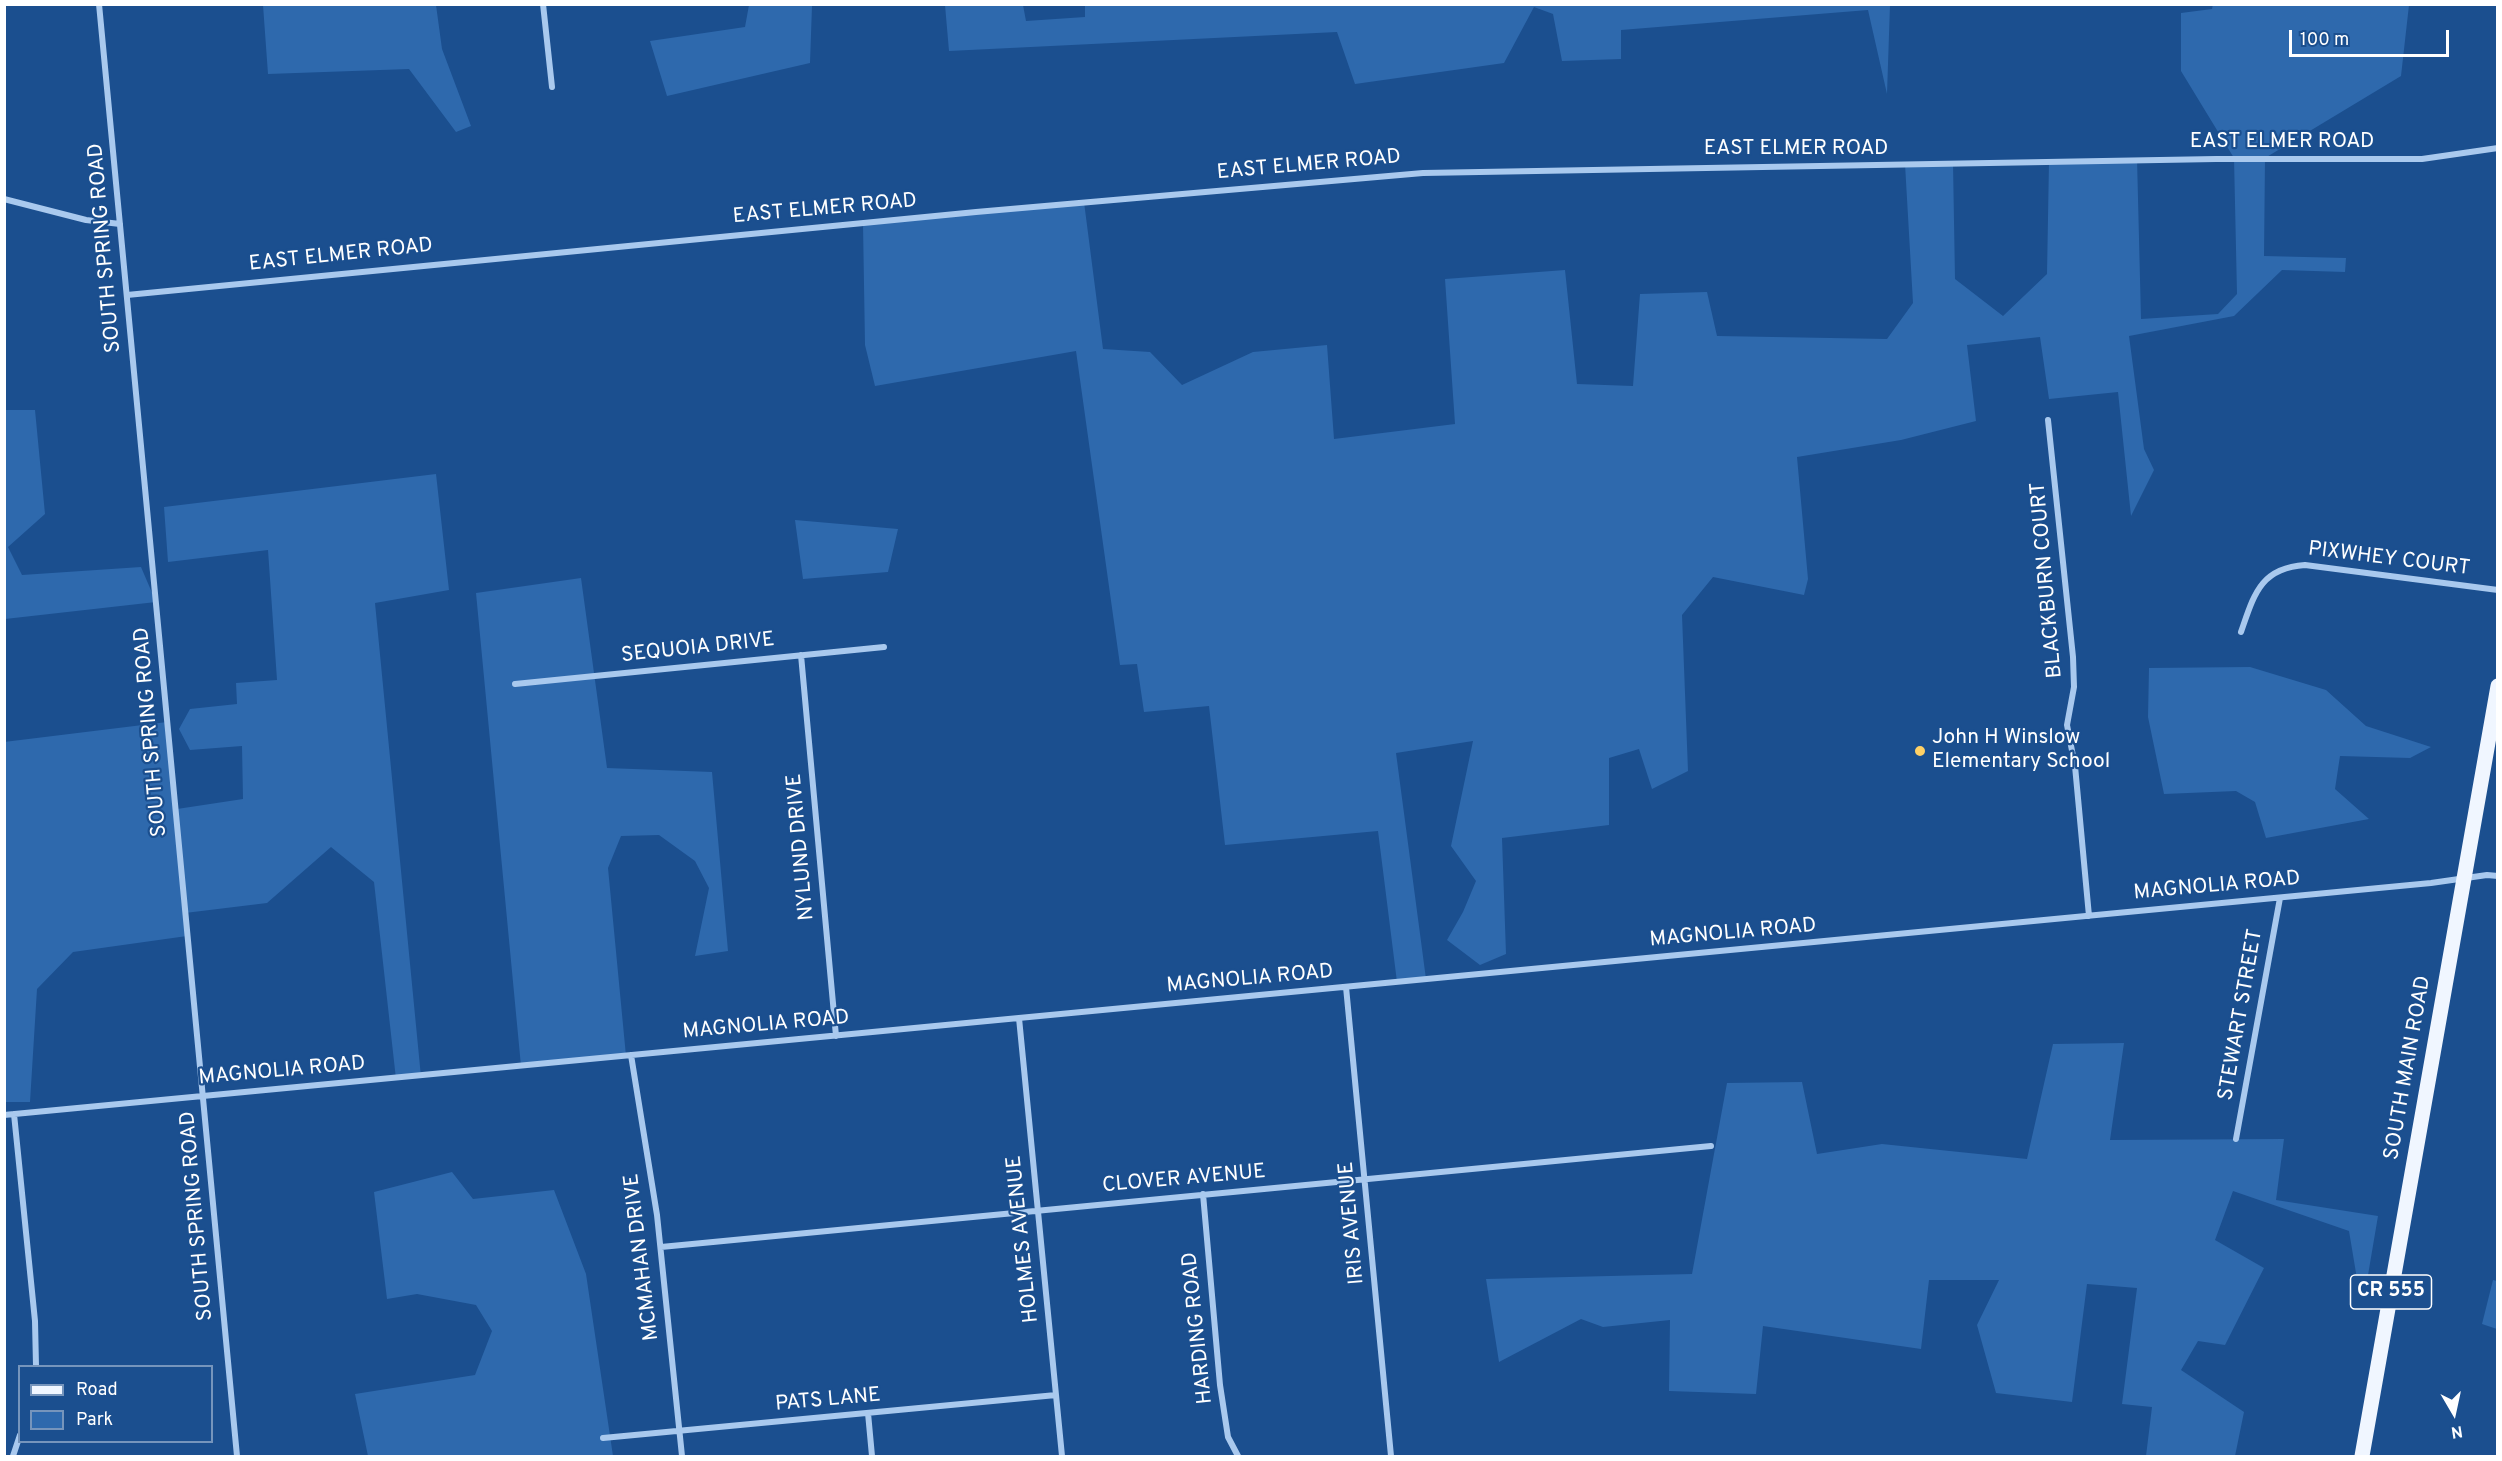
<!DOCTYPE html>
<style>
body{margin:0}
#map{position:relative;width:2502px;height:1461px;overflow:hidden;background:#1b4f8f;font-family:Overpass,sans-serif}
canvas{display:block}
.frame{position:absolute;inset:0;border:6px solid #fff;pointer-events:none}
.legend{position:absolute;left:18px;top:1365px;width:195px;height:78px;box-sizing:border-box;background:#1b4f8f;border:2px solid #7695bc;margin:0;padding:8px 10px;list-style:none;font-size:18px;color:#fff}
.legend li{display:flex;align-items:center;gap:12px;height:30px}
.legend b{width:30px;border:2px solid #7695bc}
.north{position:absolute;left:2424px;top:1383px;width:60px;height:60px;-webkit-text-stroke:4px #1b4f8f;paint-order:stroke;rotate:171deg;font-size:16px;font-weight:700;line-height:24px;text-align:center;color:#fff}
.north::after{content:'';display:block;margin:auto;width:21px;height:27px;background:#fff;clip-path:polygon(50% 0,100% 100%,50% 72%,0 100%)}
.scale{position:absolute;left:2289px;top:30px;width:160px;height:27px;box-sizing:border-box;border:3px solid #fff;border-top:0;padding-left:8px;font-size:18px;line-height:21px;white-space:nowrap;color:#fff;-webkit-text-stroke:4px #1b4f8f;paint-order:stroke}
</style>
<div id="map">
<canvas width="2502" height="1461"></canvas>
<div class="frame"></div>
<ul class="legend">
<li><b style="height:8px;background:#f0f6ff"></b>Road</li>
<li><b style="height:16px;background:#2e69ad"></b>Park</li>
</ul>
<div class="north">N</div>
<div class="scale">100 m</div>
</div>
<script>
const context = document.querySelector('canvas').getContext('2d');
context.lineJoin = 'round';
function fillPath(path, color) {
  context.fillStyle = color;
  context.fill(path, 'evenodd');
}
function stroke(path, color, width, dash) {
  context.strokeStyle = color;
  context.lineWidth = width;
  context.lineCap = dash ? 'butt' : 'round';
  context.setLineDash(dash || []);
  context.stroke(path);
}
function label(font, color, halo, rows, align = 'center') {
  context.font = font + ' Overpass,sans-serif';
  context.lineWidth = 4.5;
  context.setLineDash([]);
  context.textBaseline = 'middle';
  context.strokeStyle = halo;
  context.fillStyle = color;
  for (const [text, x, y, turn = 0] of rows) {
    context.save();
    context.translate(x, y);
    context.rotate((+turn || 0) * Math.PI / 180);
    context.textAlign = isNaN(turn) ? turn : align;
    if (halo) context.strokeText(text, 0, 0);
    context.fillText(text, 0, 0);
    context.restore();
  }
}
fillPath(new Path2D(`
 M1085,4L1890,5L1887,94L1868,10L1621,30V59L1562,61L1553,14L1534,7L1504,63L1355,84L1337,32L949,51L945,5H1023L1026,21L1085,17Z
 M2213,4L2409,5L2401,76L2265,158L2264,256L2346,258L2345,272L2282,270L2234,316L2129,336L2144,449L2154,470L2131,516L2118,392L2049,399L2040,337L1967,345L1976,421L1901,440L1797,457L1808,579L1804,595L1713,577L1682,615L1688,771L1652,789L1639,749L1609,758V825L1502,838L1506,954L1480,965L1447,940L1463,912L1476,881L1451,846L1473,741L1396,753L1426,979L1397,982L1378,831L1225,845L1209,706L1144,712L1137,664L1120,665L1076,351L875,386L865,345L863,224L1084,202L1103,349L1150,352L1182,385L1253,352L1327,345L1334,439L1455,424L1445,279L1565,270L1577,384L1633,386L1640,294L1707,292L1717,336L1887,339L1913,303L1905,164L1953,163L1955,279L2003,316L2047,274L2049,161L2137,158L2141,319L2218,314L2237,294L2234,158L2181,71V13L2212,9Z
 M263,5H436L442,49L471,126L456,132L409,69L268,74Z
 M805,5L812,6L810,63L667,96L650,41L745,27L749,5Z
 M5,410H35L45,514L8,547L22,575L141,567L156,602L5,619Z
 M436,474L449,590L375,603L421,1077L396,1079L374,882L331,847L267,903L185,913L187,936L73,952L37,989L30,1102H5L4,742L167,722L177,809L243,799L242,746L190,750L179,729L190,709L237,704L236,683L277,680L268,550L168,562L164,507Z
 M795,520L898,529L888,572L803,579Z
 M581,578L607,768L712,772L728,951L695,956L709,888L695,861L659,835L621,836L608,868L626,1056L521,1066L476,593Z
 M2250,667L2326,690L2366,726L2431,747L2410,758L2340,756L2335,789L2369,819L2266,838L2255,802L2236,791L2164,794L2148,717L2149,668Z
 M2124,1043L2110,1140L2284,1139L2276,1200L2378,1216L2367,1281L2357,1279L2349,1231L2233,1191L2215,1240L2264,1268L2225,1345L2198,1341L2181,1370L2244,1412L2235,1456H2146L2152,1407L2122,1404L2137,1288L2087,1284L2072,1402L1996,1393L1977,1325L1999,1280H1929L1921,1349L1763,1326L1756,1394L1669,1391L1670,1320L1603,1327L1581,1319L1499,1362L1486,1279L1692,1274L1727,1083L1802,1082L1817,1154L1882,1144L2027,1159L2053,1044Z
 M452,1172L473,1199L554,1190L586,1274L613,1456H368L355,1394L475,1375L492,1331L476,1305L417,1294L387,1299L374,1192Z
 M2493,1280L2497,1281V1329L2482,1324Z`), '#2e69ad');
stroke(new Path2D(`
 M99,4L237,1456
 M543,4L552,87
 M4,199L86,220L120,224
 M127,295L976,212L1423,173L2216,159H2422L2498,148
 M2048,420L2073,657L2074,687L2067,725L2075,766L2089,916
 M2241,632C2254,595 2260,568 2305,565L2498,590
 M801,655L836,1036
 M515,684L884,647
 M1346,987L1391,1456
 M1019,1018L1062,1456
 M631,1055L657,1215L682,1456
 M14,1114L35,1321L36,1366
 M4,1115L2431,883L2487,875L2498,876
 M2236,1139L2280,898
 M1203,1194L1220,1385L1228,1437L1238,1456
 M661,1247L1711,1146
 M868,1413L872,1456
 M603,1438L1056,1395
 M13,1456L20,1435`), '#a9c9ee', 6);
stroke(new Path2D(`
 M2362,1456L2498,686`), '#f0f6ff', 15);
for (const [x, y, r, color] of [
 [1920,751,6,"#ffd166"]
]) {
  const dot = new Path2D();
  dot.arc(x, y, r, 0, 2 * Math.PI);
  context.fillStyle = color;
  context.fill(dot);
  stroke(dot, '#1b4f8f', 2);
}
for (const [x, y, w] of [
 [2391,1292,81]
]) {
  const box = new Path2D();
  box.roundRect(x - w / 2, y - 17, w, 34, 4.5);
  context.fillStyle = '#1b4f8f';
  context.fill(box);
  stroke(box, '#fff', 1.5);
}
label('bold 20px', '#fff', null, [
 ["CR 555",2391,1292]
]);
label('21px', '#fff', '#1b4f8f', [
 ["EAST ELMER ROAD",2282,143],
 ["EAST ELMER ROAD",1796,150],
 ["EAST ELMER ROAD",1309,166,-5],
 ["EAST ELMER ROAD",825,210,-5],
 ["SOUTH SPRING ROAD",106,248,-95],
 ["EAST ELMER ROAD",341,256,-6],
 ["PIXWHEY COURT",2389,560,7],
 ["BLACKBURN COURT",2048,580,-95],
 ["SEQUOIA DRIVE",698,649,-6],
 ["SOUTH SPRING ROAD",152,732,-95],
 ["NYLUND DRIVE",802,847,-95],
 ["MAGNOLIA ROAD",2217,887,-5],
 ["MAGNOLIA ROAD",1733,934,-5],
 ["MAGNOLIA ROAD",1250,980,-5],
 ["STEWART STREET",2242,1015,-80],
 ["MAGNOLIA ROAD",766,1026,-5],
 ["SOUTH MAIN ROAD",2409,1068,-80],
 ["MAGNOLIA ROAD",282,1072,-5],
 ["CLOVER AVENUE",1184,1180,-5],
 ["SOUTH SPRING ROAD",198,1216,-95],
 ["IRIS AVENUE",1353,1223,-95],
 ["HOLMES AVENUE",1024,1239,-96],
 ["MCMAHAN DRIVE",643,1257,-97],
 ["HARDING ROAD",1199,1328,-96],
 ["PATS LANE",828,1401,-5]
]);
label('21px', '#fff', '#1b4f8f', [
 ["John H Winslow",1932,739],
 ["Elementary School",1932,763]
], 'left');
</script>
